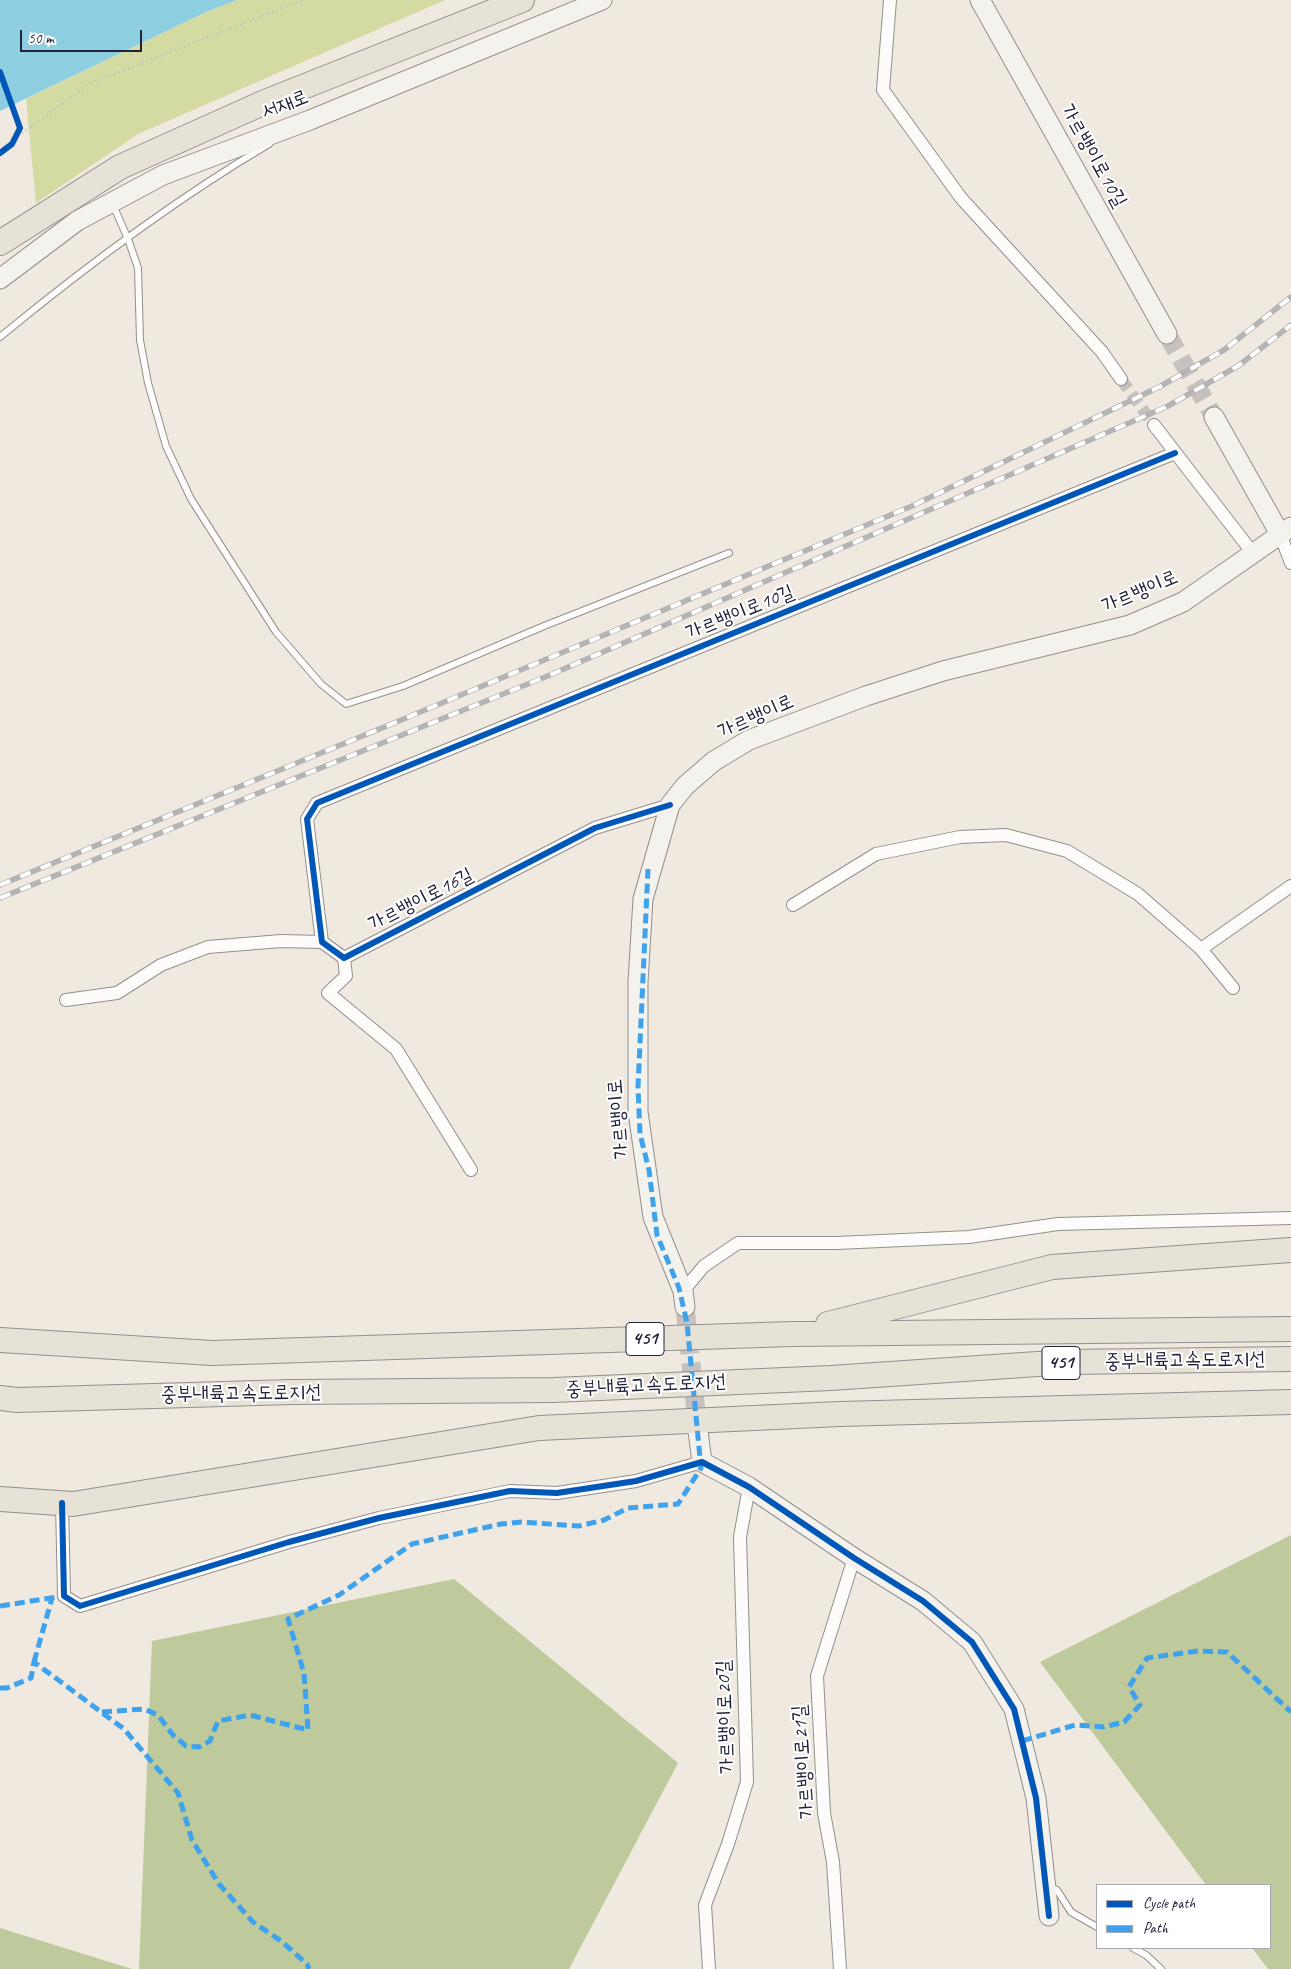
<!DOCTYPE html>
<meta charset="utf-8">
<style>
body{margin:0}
#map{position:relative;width:1291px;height:1969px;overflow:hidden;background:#efe9df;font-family:Caveat,sans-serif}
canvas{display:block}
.legend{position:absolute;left:1096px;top:1884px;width:175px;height:65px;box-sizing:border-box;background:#fff;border:1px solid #a7a7b1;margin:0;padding:6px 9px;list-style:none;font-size:15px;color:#22223b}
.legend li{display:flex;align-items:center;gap:10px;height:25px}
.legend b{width:25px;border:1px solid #a7a7b1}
.scale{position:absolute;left:20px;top:30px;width:122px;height:22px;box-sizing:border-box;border:2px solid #22223b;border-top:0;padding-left:6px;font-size:15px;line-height:18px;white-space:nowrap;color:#22223b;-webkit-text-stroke:4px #fff;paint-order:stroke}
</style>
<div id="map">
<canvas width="1291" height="1969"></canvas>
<ul class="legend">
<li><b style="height:6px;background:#0057b8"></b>Cycle path</li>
<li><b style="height:6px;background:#3ea2ec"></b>Path</li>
</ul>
<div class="scale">50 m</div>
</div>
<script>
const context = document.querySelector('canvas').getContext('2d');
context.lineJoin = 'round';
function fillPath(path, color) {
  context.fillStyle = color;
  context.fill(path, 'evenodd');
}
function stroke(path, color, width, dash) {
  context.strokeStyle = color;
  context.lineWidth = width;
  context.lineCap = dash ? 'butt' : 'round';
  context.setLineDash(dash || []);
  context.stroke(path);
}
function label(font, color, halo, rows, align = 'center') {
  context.font = font + ' Caveat,"Poor Story",sans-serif';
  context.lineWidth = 4;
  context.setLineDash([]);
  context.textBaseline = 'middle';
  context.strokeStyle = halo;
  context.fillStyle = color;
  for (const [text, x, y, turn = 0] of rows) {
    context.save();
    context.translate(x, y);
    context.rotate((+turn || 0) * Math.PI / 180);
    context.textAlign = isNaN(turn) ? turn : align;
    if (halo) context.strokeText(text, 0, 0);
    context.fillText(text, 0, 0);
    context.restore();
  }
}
fillPath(new Path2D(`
 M237,0H445L138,134L36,203L26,99L208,11Z`), '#d3daa2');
fillPath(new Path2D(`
 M1291,1535V1969H1268L1252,1948H1270V1885H1206L1040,1662Z
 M454,1579L678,1763L569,1969H139L152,1641Z
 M0,1928L132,1969H0Z`), '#beca9b');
fillPath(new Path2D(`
 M0,0H237L208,11L0,111Z`), '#8dcee0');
stroke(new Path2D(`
 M1121,379L1154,425`), '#c6c1be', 12, [12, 6]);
stroke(new Path2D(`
 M1167,334L1214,417
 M685,1307L698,1431`), '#c6c1be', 19, [19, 9]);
const lane = new Path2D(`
 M113,205L128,239L138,268L140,340L148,383L166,446L191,499L276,632L321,684L346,704L403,686L544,626L729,553
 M0,337C85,267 174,200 269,144
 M1050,1887L1057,1890L1071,1912L1097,1927
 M1133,1948L1146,1955L1161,1969`);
const street = new Path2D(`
 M890,0L883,90L961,198L1102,352L1121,379
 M1154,425L1252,552
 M1280,534L1291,563
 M670,805L595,828L344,958L322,942L307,819L317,803L1175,453
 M793,905L876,854L960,837L1006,835L1067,851L1138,894L1201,949L1233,988
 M1201,949L1291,886
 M344,958L346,976L328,993L396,1049L471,1170
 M66,1000L117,993L161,965L208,947L281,941L322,942
 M683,1291L704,1266L738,1243H837L969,1237L1058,1224L1291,1218
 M62,1503L64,1596L80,1606L289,1542L379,1518L510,1491L557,1493L636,1481L702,1462
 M709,1969L705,1905L728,1844L747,1782L740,1537L749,1487
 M840,1969L833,1862L824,1813L817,1676L854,1558`);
const secondary = new Path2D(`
 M980,0L1167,334
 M0,279L77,221L163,175L310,120L602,0
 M1214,417L1280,534
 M685,1307L683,1291L653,1217L638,1112V982L643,899L670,805L685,786L714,761L749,740L866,696L943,671L1130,625L1183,602L1291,527
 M698,1431L702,1462L749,1487L854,1558L923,1601L972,1642L1014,1709L1036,1798L1049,1916`);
const highway = new Path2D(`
 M0,243L120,167L265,102L522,0
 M828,1324L1052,1267L1291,1250
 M0,1340L212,1353L792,1334L1291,1329
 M0,1398L17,1400L292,1392L554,1390L831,1378L1067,1362L1291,1359
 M0,1499L73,1504L539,1428L840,1414L1291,1402`);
stroke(lane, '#938f8f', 8);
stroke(street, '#938f8f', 14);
stroke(secondary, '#938f8f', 21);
stroke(highway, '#938f8f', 26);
stroke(new Path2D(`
 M18,136L91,83L303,0`), '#bebdbe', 3, [1, 4]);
stroke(lane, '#fdfcfa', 6);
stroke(street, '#fdfcfa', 12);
stroke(secondary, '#f4f2ec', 19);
stroke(highway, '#e7e2d6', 24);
const rail = new Path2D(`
 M0,885L394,723L912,506L1159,387L1224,350L1291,297
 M0,898L550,675L1168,406L1238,366L1291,325`);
stroke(rail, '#b4b3b5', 5.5);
stroke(rail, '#fff', 4, [11]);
stroke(new Path2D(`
 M0,1606L57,1597
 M34,1662L52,1598
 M0,1688H7L31,1678L34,1662L124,1729L178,1793L192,1840L219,1884L253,1922L281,1941L307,1964L309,1969
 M102,1712L144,1709L158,1715L173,1735L186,1746L199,1747L210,1741L218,1721L250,1715L308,1730L304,1673L288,1619L339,1595L412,1544L501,1524L521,1522L579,1526L604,1520L628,1508L678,1504L701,1468L687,1323L679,1288L657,1235L649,1170L640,1134L638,1087L648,869
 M1022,1741L1075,1725L1104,1727L1124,1722L1140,1705L1129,1687L1147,1658L1198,1651L1227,1652L1291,1712`), '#3ea2ec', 5, [10, 5]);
stroke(new Path2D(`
 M0,72L20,128L12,144L0,153
 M670,805L595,828L344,958L322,942L307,819L317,803L1175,453
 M62,1503L64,1596L80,1606L289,1542L379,1518L510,1491L557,1493L636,1481L702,1462L749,1487L854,1558L923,1601L972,1642L1014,1709L1036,1798L1049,1916`), '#0057b8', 6);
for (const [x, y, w] of [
 [645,1339,38],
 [1061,1363,38]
]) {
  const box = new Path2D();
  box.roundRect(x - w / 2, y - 16.5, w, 33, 4);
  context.fillStyle = '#fff';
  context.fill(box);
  stroke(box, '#22223b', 1);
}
label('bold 19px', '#22223b', null, [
 ["451",645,1339],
 ["451",1061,1363]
]);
label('20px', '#22223b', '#fff', [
 ["서재로",285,105,-21],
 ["가르뱅이로10길",1093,156,61],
 ["가르뱅이로",1140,592,-23],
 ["가르뱅이로10길",740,613,-22],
 ["가르뱅이로",756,717,-24],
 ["가르뱅이로16길",421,900,-27],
 ["가르뱅이로",619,1119,-95],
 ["중부내륙고속도로지선",1185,1361,-1],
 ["중부내륙고속도로지선",646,1386,-3],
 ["중부내륙고속도로지선",241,1394,-1],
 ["가르뱅이로20길",726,1717,-92],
 ["가르뱅이로21길",804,1762,-94]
]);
</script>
